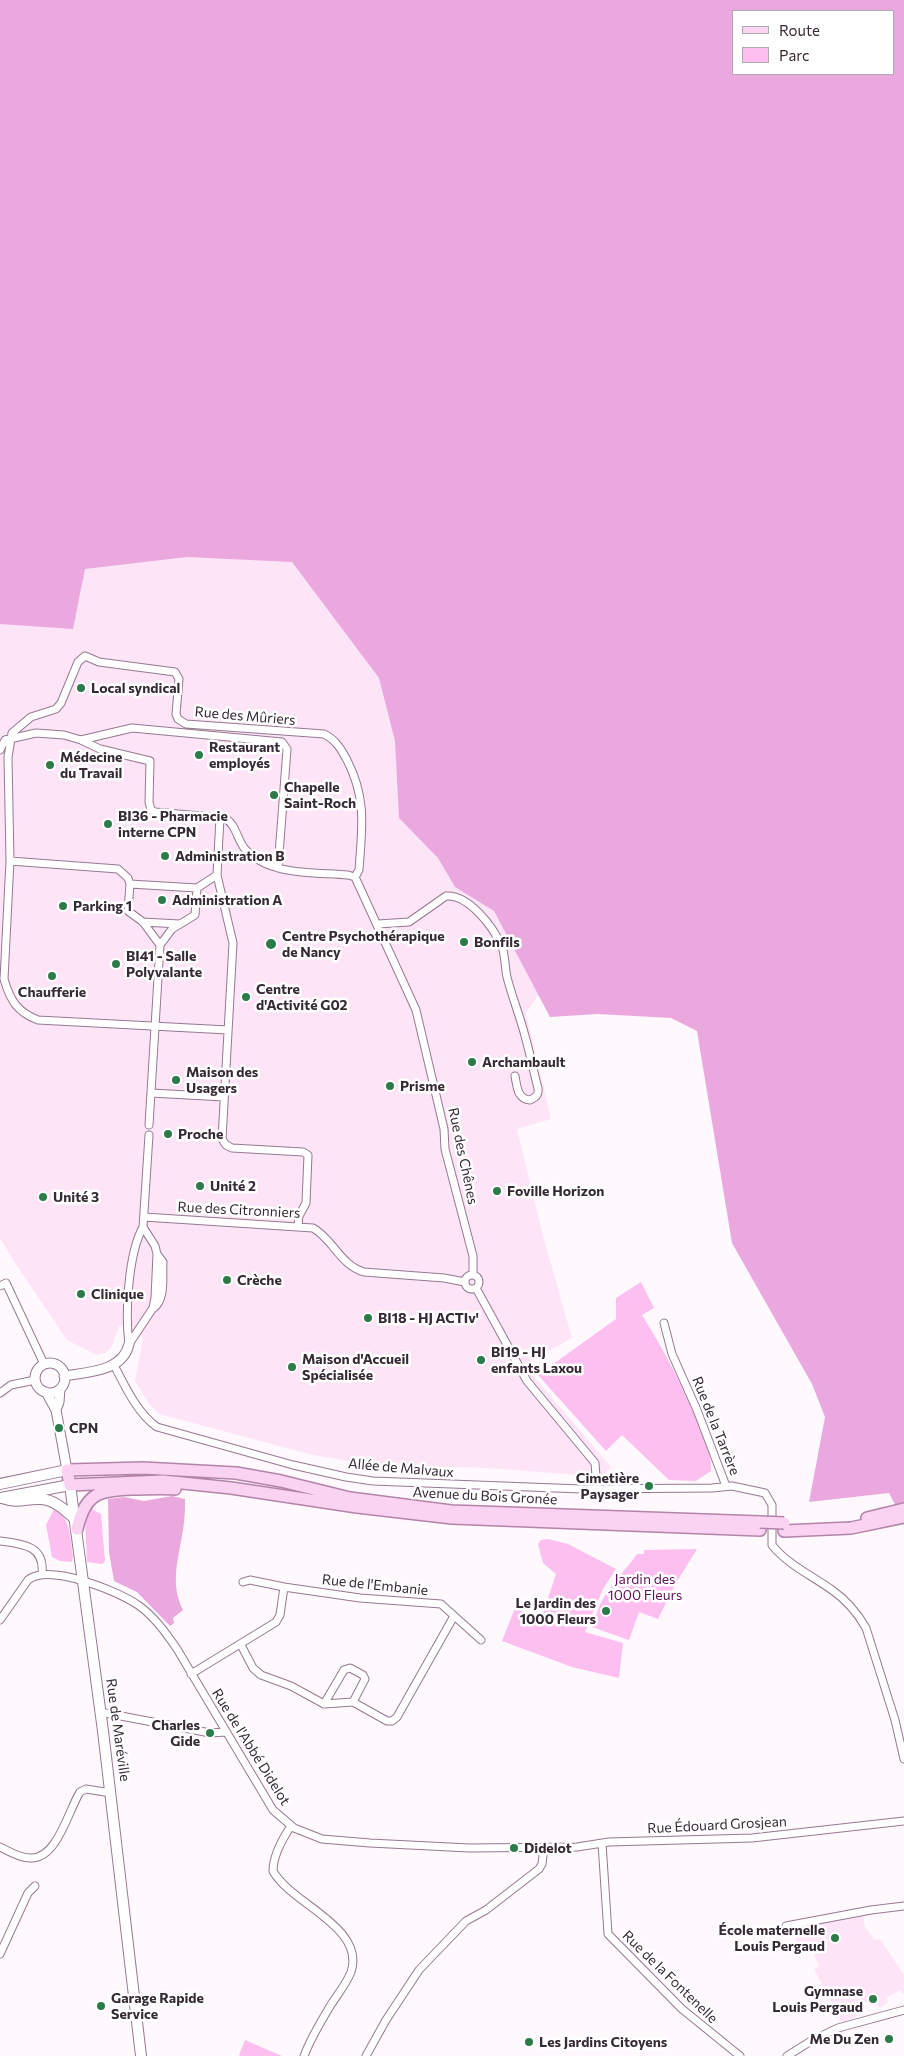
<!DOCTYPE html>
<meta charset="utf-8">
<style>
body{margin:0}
#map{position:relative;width:904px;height:2056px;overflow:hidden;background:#fff8fd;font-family:Commissioner,sans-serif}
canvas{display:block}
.legend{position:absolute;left:732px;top:10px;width:162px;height:65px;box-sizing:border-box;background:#fff;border:1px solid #afaaae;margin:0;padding:6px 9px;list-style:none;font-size:15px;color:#362a34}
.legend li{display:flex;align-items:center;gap:10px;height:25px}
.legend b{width:25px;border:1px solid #afaaae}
</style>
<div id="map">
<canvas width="904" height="2056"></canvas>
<ul class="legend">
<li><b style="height:6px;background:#fad3f2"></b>Route</li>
<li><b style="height:14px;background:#fdbff0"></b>Parc</li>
</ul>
</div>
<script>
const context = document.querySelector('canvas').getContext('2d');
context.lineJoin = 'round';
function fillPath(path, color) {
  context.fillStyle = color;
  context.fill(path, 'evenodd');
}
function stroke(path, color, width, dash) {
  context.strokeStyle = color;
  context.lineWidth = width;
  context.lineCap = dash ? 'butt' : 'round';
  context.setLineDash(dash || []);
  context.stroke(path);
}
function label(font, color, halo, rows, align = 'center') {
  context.font = font + ' Commissioner,sans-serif';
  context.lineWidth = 5;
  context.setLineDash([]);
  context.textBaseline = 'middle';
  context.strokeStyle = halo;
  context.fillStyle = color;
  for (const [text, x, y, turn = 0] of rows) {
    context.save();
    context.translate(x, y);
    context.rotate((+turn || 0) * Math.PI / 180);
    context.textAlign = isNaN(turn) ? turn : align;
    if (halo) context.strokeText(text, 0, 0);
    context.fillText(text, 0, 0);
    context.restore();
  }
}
fillPath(new Path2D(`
 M281,454L543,988L526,1013L551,1119L517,1129L542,1232L572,1338L527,1363L536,1379L611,1467L602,1477L488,1468L375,1465L354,1462L313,1455L159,1414L150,1405L135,1381L143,1338L129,1327L119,1326L111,1348L105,1353L97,1355L67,1340L13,1260L0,1238V499Z
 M863,1916L865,1927L875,1940L880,1939L904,1975V1993L902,1994L900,1990L886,1998L888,2002L880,2008L874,1998L860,2005L863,2013L842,2023L814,1969L819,1966L809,1944L797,1946L794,1928Z`), '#fde5f7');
fillPath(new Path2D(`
 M641,1282L654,1308L642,1315C662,1347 678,1377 693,1412C702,1430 712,1450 711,1471L696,1481L669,1480L622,1435L606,1451L538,1375L616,1319V1298Z
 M55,1507C71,1521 70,1536 73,1557L72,1562L60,1561L52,1557L46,1525Z
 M90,1508L101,1514L105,1561L102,1564L87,1562L85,1518Z
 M548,1539L568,1544L616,1569L603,1589L585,1632L623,1643L619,1678L572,1667L502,1641L515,1608L541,1619L556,1574L543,1563L538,1544L541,1540Z
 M697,1549L676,1583L658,1619L639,1612L629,1640L592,1627C596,1614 600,1602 608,1591C617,1578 628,1567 637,1554H644V1550Z
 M245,2040L282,2056H240L239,2055Z`), '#fdbff0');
fillPath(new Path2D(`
 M0,0H904V1522L889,1493L809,1502L825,1417L812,1384L732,1243L697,1031L671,1018L598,1014L550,1017L494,911L455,887L438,858L399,818L395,741L379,678L292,562L187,557L85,569L73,629L0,624ZM733,11H893V74H733Z
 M172,1496L185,1499C185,1507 185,1515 184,1522C181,1552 168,1581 183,1610L173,1618L174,1623L170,1626L137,1592L114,1581L109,1552L108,1499L124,1497L144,1501Z`), '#eba8de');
const minor = new Path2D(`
 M81,740L100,749L150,761L149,802L151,810L155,812L224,818C236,823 237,840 245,849C269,876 315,872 348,875L355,877
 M0,750L5,740L36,733L64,735L81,740L132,728L282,742L287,749L278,868
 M220,817L217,875L233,943L222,1139L226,1145L232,1148L303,1152L308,1155L306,1203L299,1216L298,1226
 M10,861L118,869L128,878L130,884
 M355,877L416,1010L444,1129L445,1149L473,1256V1275
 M143,922L179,924
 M378,924L409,922L446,896C469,894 494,928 502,947C505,953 505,969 507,977C512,997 520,1016 525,1036C530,1053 533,1070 538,1088C539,1095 536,1097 530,1100C517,1099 517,1086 515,1076
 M160,945L143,922L128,911L130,884L197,888L217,875
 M160,945L172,929L195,915L197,888
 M228,1030L38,1020C17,1012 10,1000 4,979L10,861L8,757L12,733L31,717L56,709L61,703L78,662L85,656L99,662L175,672L179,679L176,714L178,719L186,724L324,734C336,740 341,749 347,760C367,799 362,828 359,870L355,877
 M151,1093L224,1097
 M149,1125L160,945
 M144,1217L313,1228C333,1239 340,1265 364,1272L444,1278L465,1282
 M465 1282a7 7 0 1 1 14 0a7 7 0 1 1-14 0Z
 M0,1286L6,1283L44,1364
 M476,1288L527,1381L595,1463L597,1489
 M154,1308C166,1298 162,1276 163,1262L157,1254
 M664,1323L672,1354L697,1410L726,1486
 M129,1344C125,1314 128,1254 143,1227L149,1135
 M129,1344L153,1308L155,1298L157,1254L155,1246L143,1227
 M114,1365C125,1386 137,1413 157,1427L293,1465L346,1477L373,1481L581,1489L712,1488L732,1486L765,1493L772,1505V1545C788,1565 811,1575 832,1590C845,1599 858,1614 866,1628L895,1720L904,1759
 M0,1393L11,1385L35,1380
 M0,1541C22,1544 45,1545 42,1574
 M243,1582L250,1580L284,1587L360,1598L441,1604L481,1640
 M0,1620L28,1580C49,1563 118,1591 138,1605C154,1616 166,1633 177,1649L273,1810L294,1828L322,1839L370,1843L469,1848L577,1847L609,1842L752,1838L904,1821
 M241,1645L253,1668L261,1675L291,1686L324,1704L353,1702L387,1721H392L397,1717L454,1616
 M191,1674L276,1622L280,1615L284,1587
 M324,1704L344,1670L350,1668L363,1675L365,1679L353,1702
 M100,1712L210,1733L226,1732
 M291,1826C283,1838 273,1856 273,1871C291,1904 366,1927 351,1972C346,1985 336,1996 329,2008C320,2023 310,2040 304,2056
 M602,1843L608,1934L682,2009L740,2056
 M0,1847C9,1851 19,1858 30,1858C57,1860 68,1811 80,1792L86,1789L111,1793
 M786,1926L871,1910L904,1906
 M0,1954L28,1893L35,1886
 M366,2056L386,2020L419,1970L466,1921L486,1910L539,1869L542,1864L544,1847
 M787,2056L811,2041L838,2028L904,2010`);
const tertiary = new Path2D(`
 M35 1378a15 15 0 1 1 30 0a15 15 0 1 1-30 0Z
 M64,1376C87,1372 123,1372 129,1344
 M46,1392L56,1410L67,1470
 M56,1410L59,1402L60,1389`);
const secondary = new Path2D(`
 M0,1484L67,1470
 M0,1498L70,1485L103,1731L141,2056
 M2,1498C20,1504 25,1498 41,1499C55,1500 65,1510 75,1519`);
const primary = new Path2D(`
 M867,1518L904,1509
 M760,1522L451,1511L350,1498L281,1481L236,1473L143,1468L67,1470L70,1485L163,1481L231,1488L357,1507L452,1518L760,1530
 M77,1529C85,1494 98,1490 132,1489C146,1489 161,1488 175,1489
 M784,1531L851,1528L904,1517`);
stroke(minor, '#967990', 9);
stroke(tertiary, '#967990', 11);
stroke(secondary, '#967990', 12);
stroke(primary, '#b384aa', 14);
stroke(minor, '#fff', 7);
stroke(tertiary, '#fff', 9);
stroke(secondary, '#fff', 10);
stroke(primary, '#fad3f2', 11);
const primaryBridge = new Path2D(`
 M760,1522L784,1523`);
stroke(primaryBridge, '#b384aa', 14, []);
stroke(primaryBridge, '#fad3f2', 11);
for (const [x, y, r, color] of [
 [81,688,5,"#2c7b4b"],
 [199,755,5,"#2c7b4b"],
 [50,765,5,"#2c7b4b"],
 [274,795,5,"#2c7b4b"],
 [108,824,5,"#2c7b4b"],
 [165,856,5,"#2c7b4b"],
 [162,900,5,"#2c7b4b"],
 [63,906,5,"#2c7b4b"],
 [464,942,5,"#2c7b4b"],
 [271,944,6,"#2c7b4b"],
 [116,964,5,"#2c7b4b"],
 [52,976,5,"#2c7b4b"],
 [246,997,5,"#2c7b4b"],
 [472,1062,5,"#2c7b4b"],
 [176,1080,5,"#2c7b4b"],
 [390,1086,5,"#2c7b4b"],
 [168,1134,5,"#2c7b4b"],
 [200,1186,5,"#2c7b4b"],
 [497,1191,5,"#2c7b4b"],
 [43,1197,5,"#2c7b4b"],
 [227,1280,5,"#2c7b4b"],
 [81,1294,5,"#2c7b4b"],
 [368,1318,5,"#2c7b4b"],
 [481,1360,5,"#2c7b4b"],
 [292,1367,5,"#2c7b4b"],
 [59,1428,5,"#2c7b4b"],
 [649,1486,5,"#2c7b4b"],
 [606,1611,5,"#2c7b4b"],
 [210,1733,5,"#2c7b4b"],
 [514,1848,5,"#2c7b4b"],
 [835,1938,5,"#2c7b4b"],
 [873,1999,5,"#2c7b4b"],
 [101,2006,5,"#2c7b4b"],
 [889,2039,5,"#2c7b4b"],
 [529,2042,5,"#2c7b4b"]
]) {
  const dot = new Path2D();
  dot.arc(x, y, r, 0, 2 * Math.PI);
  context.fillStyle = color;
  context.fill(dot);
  stroke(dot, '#fff', 2);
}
label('bold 14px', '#362a34', '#fff', [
 ["Local syndical",91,688],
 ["Restaurant",209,747],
 ["employés",209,763],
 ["Médecine",60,757],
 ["du Travail",60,773],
 ["Chapelle",284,787],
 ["Saint-Roch",284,803],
 ["BI36 - Pharmacie",118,816],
 ["interne CPN",118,832],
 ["Administration B",175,856],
 ["Administration A",172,900],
 ["Parking 1",73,906],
 ["Centre Psychothérapique",282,936],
 ["de Nancy",282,952],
 ["Bonfils",474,942],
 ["BI41 - Salle",126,956],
 ["Polyvalante",126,972],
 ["Centre",256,989],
 ["d'Activité G02",256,1005],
 ["Chaufferie",52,992,"center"],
 ["Archambault",482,1062],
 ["Maison des",186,1072],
 ["Usagers",186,1088],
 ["Prisme",400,1086],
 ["Proche",178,1134],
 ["Unité 2",210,1186],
 ["Foville Horizon",507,1191],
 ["Unité 3",53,1197],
 ["Crèche",237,1280],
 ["Clinique",91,1294],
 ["BI18 - HJ ACTIv'",378,1318],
 ["BI19 - HJ",491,1352],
 ["enfants Laxou",491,1368],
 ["Maison d'Accueil",302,1359],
 ["Spécialisée",302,1375],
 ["CPN",69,1428],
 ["Cimetière",639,1478,"right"],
 ["Paysager",639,1494,"right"],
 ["Le Jardin des",596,1603,"right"],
 ["1000 Fleurs",596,1619,"right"],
 ["Charles",200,1725,"right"],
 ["Gide",200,1741,"right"],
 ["Didelot",524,1848],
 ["École maternelle",825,1930,"right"],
 ["Louis Pergaud",825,1946,"right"],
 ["Gymnase",863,1991,"right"],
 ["Louis Pergaud",863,2007,"right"],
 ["Garage Rapide",111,1998],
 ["Service",111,2014],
 ["Me Du Zen",879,2039,"right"],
 ["Les Jardins Citoyens",539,2042]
], 'left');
label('14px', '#362a34', '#fff', [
 ["Rue des Mûriers",245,716,5],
 ["Rue des Chênes",463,1156,78],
 ["Rue des Citronniers",239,1210,3],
 ["Rue de la Tarrère",716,1426,68],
 ["Allée de Malvaux",401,1468,5],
 ["Avenue du Bois Gronée",485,1496,3],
 ["Rue de l'Embanie",375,1585,6],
 ["Rue de Maréville",118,1730,82],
 ["Rue de l'Abbé Didelot",251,1747,58],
 ["Rue Édouard Grosjean",717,1825,-3],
 ["Rue de la Fontenelle",670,1977,44]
]);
label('14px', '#601357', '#fff', [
 ["Jardin des",645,1579],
 ["1000 Fleurs",645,1595]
]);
</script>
